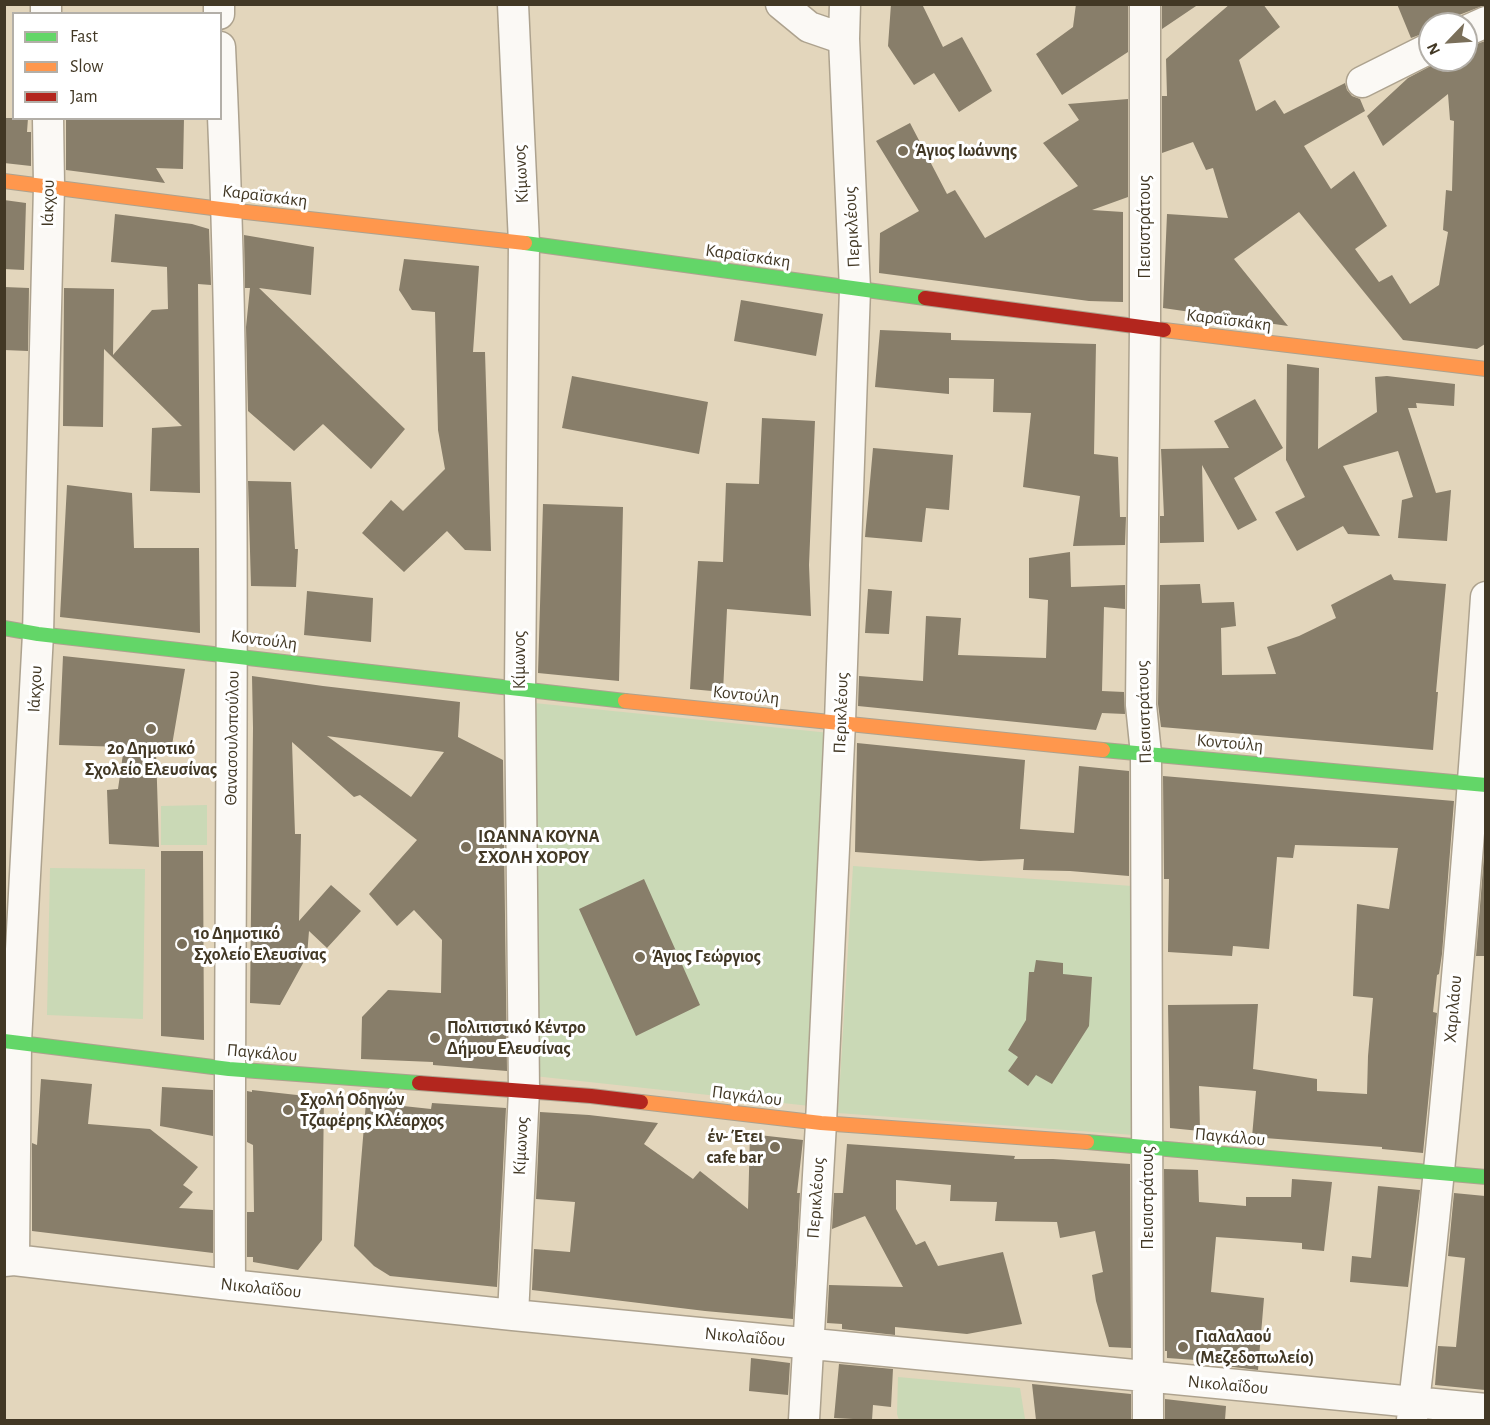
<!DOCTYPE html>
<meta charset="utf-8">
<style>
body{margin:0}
#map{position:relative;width:1490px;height:1425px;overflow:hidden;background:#e3d6bc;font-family:"Alegreya Sans",sans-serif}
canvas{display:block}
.frame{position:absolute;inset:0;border:6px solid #423825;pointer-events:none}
.legend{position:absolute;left:12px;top:12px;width:210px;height:108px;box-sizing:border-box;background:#fff;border:2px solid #b3afa8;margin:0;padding:8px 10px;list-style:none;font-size:18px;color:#423825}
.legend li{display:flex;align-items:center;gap:12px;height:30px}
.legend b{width:30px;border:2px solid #b3afa8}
.north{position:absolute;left:1418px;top:12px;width:60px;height:60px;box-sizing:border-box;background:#fff;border:2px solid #b3afa8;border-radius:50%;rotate:245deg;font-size:16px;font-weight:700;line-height:24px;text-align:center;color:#423825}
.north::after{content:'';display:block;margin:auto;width:21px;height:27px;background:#7a6f5a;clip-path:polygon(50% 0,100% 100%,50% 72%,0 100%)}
</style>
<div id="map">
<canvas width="1490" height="1425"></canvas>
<div class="frame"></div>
<ul class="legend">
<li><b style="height:8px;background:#63d668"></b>Fast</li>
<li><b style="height:8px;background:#ff974d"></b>Slow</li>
<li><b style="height:8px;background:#b3261e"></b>Jam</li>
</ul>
<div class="north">N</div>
</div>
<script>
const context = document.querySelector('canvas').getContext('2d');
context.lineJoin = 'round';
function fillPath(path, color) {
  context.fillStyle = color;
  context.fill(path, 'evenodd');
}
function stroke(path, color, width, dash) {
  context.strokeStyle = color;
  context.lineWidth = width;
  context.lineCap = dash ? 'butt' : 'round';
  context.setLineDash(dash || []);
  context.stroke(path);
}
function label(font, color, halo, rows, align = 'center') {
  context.font = font + ' "Alegreya Sans",sans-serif';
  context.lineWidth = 6;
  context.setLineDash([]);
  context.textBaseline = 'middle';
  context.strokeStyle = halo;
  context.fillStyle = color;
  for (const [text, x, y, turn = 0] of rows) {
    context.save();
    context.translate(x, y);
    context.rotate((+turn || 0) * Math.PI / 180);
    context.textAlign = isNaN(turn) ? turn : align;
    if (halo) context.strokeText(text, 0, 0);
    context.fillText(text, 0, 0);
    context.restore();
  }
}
fillPath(new Path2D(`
 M534,703L830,733L810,1106L534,1076Z
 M207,805V845H161V806Z
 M853,866L1132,886L1134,1135L838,1113Z
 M50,868L145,869L143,1019L47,1015Z
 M898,1377L1020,1388L1025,1419L899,1420L897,1414Z`), '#cad9b6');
fillPath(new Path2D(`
 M891,4H922L943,47L962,37L992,91L959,112L934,73L914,85L888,46Z
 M1076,4H1128V52L1062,95L1036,54L1073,27Z
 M1162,4H1199L1162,29Z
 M1230,4H1263L1280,27L1239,60L1256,111L1275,100L1284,114L1345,83L1347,90L1352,96L1360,99L1365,111L1304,146L1331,189L1354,171L1387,226L1355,249L1379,282L1392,275L1410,304L1439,285L1448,232L1443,230L1446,190L1452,191L1454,121L1450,120L1448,94L1383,146L1367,116L1408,78L1442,60H1466V48L1485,41V344L1477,349L1403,340L1299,212L1234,259L1288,326L1163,308L1167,214L1228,218L1213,168L1206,170L1193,142L1162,153V96H1167L1166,59Z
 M1397,4H1485V5L1459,15L1451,24H1430V31L1411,38Z
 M1128,99V197L1092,210L1123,212V302L1089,301L879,273L880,233L919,211L876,141L910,123L947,194L955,190L985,238L1078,186L1043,143L1079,120L1068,104Z
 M4,118H28L27,132H31V166L4,163Z
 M66,118H184L183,169L156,168L165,183L66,170Z
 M4,200L26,203L24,270L4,269Z
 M115,214L192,224L209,229L211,285L198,284L200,493L150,491L152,428L182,426L104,349L103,427L63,426L64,288L114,289L113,355L152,310L168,309L167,267L111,262Z
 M244,235L314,247L311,295L259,288L405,429L371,469L323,424L294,451L248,411L246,327L250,288H245Z
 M404,259L479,266L473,352H485L491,551L465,550L447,531L404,572L362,533L391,500L403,511L445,469L438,430L435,312L412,310L399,290Z
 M4,287L29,288L28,351L4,350Z
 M741,300L823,314L816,356L734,341Z
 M880,330L951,333V340L1096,344L1094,454L1118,457L1120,517H1126L1125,545L1073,546L1080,496L1023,487L1031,413L993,412L994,379L949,378V394L875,387Z
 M1287,364L1319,368L1318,449L1377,412L1375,377L1387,376L1455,384L1454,406L1416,403L1417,408H1408L1436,493L1451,490L1447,541L1398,538L1402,500L1413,497L1398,451L1343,466L1380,536L1348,534L1343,526L1297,551L1275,512L1305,497L1286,460Z
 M572,376L708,402L699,454L562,428Z
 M1255,399L1283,448L1234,478L1257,520L1238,530L1202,465L1204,542L1160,543V516H1164L1161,449L1229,448L1214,421Z
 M762,418L815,421L809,565L811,616L727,609L723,692L690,689L698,561L723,562L726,483L759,484Z
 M873,448L953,455L949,510L926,508L922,542L865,537Z
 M248,481L291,482L295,549H298L296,587L251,586Z
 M67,485L132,493L134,548H199L200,633L60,617Z
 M543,504L623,507L619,681L538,673Z
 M1070,552L1071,587L1125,585V609L1104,607L1102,691L1124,692L1125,714L1102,713L1096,730L858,706L859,676L923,681L926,616L961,618L958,655L1046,658L1048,600L1029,598V558Z
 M1391,574L1394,580L1446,584L1436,692H1438L1433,750L1161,727L1158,704L1160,585L1200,584L1202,603L1234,602L1236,626L1221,628L1222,675L1276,674L1267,647L1299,636L1336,618L1331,605Z
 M868,589L892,591L889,634L865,633Z
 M307,591L373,598L371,642L304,635Z
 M63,656L185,669L171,751H156L159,847L109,844L107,790L118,789L124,747L59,745Z
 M252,676L323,686L460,702L458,737L503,760L507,1071L433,1065V1062L361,1059L362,1017L388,990L441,993L442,940L414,910L397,926L369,894L417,840L360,795L354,797L292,742L295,834H301L299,921L331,885L361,911L327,948L309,931L307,956L280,1005L250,1003L253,728ZM327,736L444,752L411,797Z
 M857,743L1025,760L1020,829L1074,833L1079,766L1129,771V876L1070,871L1023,870L1024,859L980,861L855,852Z
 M1163,776L1454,801L1442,954L1439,974L1437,975L1433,1012L1437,1013L1423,1153L1382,1149V1147L1252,1137L1256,1091L1199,1086L1200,1131L1170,1128L1168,1005L1258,1004L1253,1069L1317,1079V1091L1367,1094L1368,1056L1373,998L1353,996L1357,904L1389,909L1398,848L1295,845L1293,858L1277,857L1269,949L1233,946L1232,956L1168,952L1169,879H1164Z
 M1485,843V956H1476Z
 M161,851H203L204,1040L161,1036Z
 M644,879L700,1005L636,1036L579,909Z
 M1036,960L1063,963V974L1092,977L1089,1026L1052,1084L1036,1075L1028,1086L1008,1071L1018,1057L1008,1050L1026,1020L1029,972H1034Z
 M41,1079L92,1084L88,1124L150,1129L198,1167L183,1185L193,1192L179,1208L213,1210V1253L32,1231V1143L37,1145Z
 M162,1087L213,1090V1136L160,1126Z
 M252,1090L324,1098L322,1240L298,1270L253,1262V1257H247V1212H254L253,1145L247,1142V1091L252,1092Z
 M366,1102L431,1109L432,1103L506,1108L497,1287L390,1276L374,1266L354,1246Z
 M540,1112L589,1115L658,1123L644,1144L693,1179L700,1171L748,1209L750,1134L803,1140L797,1193H800L793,1319L705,1311L532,1290L534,1249L570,1252L575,1202L536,1199Z
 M847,1144L1015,1156L1014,1159H1053L1130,1164L1131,1348L1109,1347L1096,1301L1092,1275L1103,1272L1095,1231L1060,1238L1057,1222L995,1221L997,1202L950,1201L951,1185L896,1180V1209L916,1245L925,1241L938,1266L1003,1252L1022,1324L967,1334L895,1327V1335L842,1329V1324L827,1323L829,1285L903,1287L865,1216L832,1229L834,1193H843Z
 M1164,1169L1198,1170L1199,1202L1246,1206V1197H1291L1292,1179L1332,1182L1324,1251L1302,1249V1243L1216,1237L1211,1292L1264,1298L1258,1370L1225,1366V1362L1167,1358V1351H1165Z
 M1378,1186L1420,1190L1408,1287L1350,1282L1352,1256L1371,1258Z
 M1454,1193L1485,1196V1390L1435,1385L1438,1346L1456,1347L1465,1258L1448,1256Z
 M751,1358L790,1363L788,1395L749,1391Z
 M839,1364L893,1369L891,1407L873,1405L872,1420L834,1418Z
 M1032,1384L1131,1394V1420H1036Z
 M1165,1399L1226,1406L1225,1420H1165Z`), '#887e6a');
const street = new Path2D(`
 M46,4V14
 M219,4V14
 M513,4L524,243L520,690L524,1091L513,1315
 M781,4L809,27L844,39
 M1145,4V328L1141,705L1146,754L1148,1420
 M1466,31L1486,22
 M220,47C240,460 228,873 230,1285
 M1362,82L1430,48
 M14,1260L16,1042L38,634L49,186L48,118
 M4,1261L14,1260L230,1285L513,1315L1486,1409
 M804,1420L821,1123L840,722L855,289L844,39L845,4
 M1412,1420C1444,1147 1468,872 1486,597`);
const fast = new Path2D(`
 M525,243L925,298
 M4,628L38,634L625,701
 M1103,750L1486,785
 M4,1041L229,1069L419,1083
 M1087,1142L1486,1177`);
const slow = new Path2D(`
 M4,181L228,210L525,243
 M1164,330L1486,369
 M625,701L1103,750
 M641,1102L821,1123L1087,1142`);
const jam = new Path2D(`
 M925,298L1164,330
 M419,1083L591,1096L641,1102`);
stroke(street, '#ada28e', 33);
stroke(fast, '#ada28e', 16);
stroke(slow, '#ada28e', 16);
stroke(jam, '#ada28e', 16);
stroke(street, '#fbf9f5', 30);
stroke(fast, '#63d668', 14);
stroke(slow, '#ff974d', 14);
stroke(jam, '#b3261e', 14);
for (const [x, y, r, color] of [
 [903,151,6,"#7a6f5a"],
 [151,729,6,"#7a6f5a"],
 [466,847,6,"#7a6f5a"],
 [182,944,6,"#7a6f5a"],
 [640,957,6,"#7a6f5a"],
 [435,1038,6,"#7a6f5a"],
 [288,1110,6,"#7a6f5a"],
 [775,1147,6,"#7a6f5a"],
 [1183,1347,6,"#7a6f5a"]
]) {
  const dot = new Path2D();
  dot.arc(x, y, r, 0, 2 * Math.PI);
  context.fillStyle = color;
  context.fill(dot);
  stroke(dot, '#fff', 2);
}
label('bold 18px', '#423825', '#fff', [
 ["Άγιος Ιωάννης",915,151],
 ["2ο Δημοτικό",151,749,"center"],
 ["Σχολείο Ελευσίνας",151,770,"center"],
 ["ΙΩΑΝΝΑ ΚΟΥΝΑ",478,837],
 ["ΣΧΟΛΗ ΧΟΡΟΥ",478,858],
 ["1ο Δημοτικό",194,934],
 ["Σχολείο Ελευσίνας",194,955],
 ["Άγιος Γεώργιος",652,957],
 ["Πολιτιστικό Κέντρο",447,1028],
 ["Δήμου Ελευσίνας",447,1049],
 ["Σχολή Οδηγών",300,1100],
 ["Τζαφέρης Κλέαρχος",300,1121],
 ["έν- Έτει",763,1137,"right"],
 ["cafe bar",763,1158,"right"],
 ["Γιαλαλαού",1195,1337],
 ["(Μεζεδοπωλείο)",1195,1358]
], 'left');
label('18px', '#423825', '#fff', [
 ["Κίμωνος",521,174,-93],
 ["Καραϊσκάκη",265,196,7],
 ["Ιάκχου",48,203,-89],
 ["Περικλέους",852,227,-93],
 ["Πεισιστράτους",1145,227,-90],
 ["Καραϊσκάκη",748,256,8],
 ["Καραϊσκάκη",1229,320,7],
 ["Κοντούλη",264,640,7],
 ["Κίμωνος",520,660,-90],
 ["Ιάκχου",35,689,-87],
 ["Κοντούλη",746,695,6],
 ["Πεισιστράτους",1144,712,-92],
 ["Περικλέους",841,713,-88],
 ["Θανασουλοπούλου",232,738,-89],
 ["Κοντούλη",1230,743,5],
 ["Χαριλάου",1453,1009,-85],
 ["Παγκάλου",262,1053,5],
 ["Παγκάλου",747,1096,7],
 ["Παγκάλου",1230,1137,5],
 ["Κίμωνος",521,1146,-87],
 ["Περικλέους",816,1198,-86],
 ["Πεισιστράτους",1148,1198,-90],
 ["Νικολαΐδου",261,1288,6],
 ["Νικολαΐδου",745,1337,5],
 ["Νικολαΐδου",1228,1385,5]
]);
</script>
